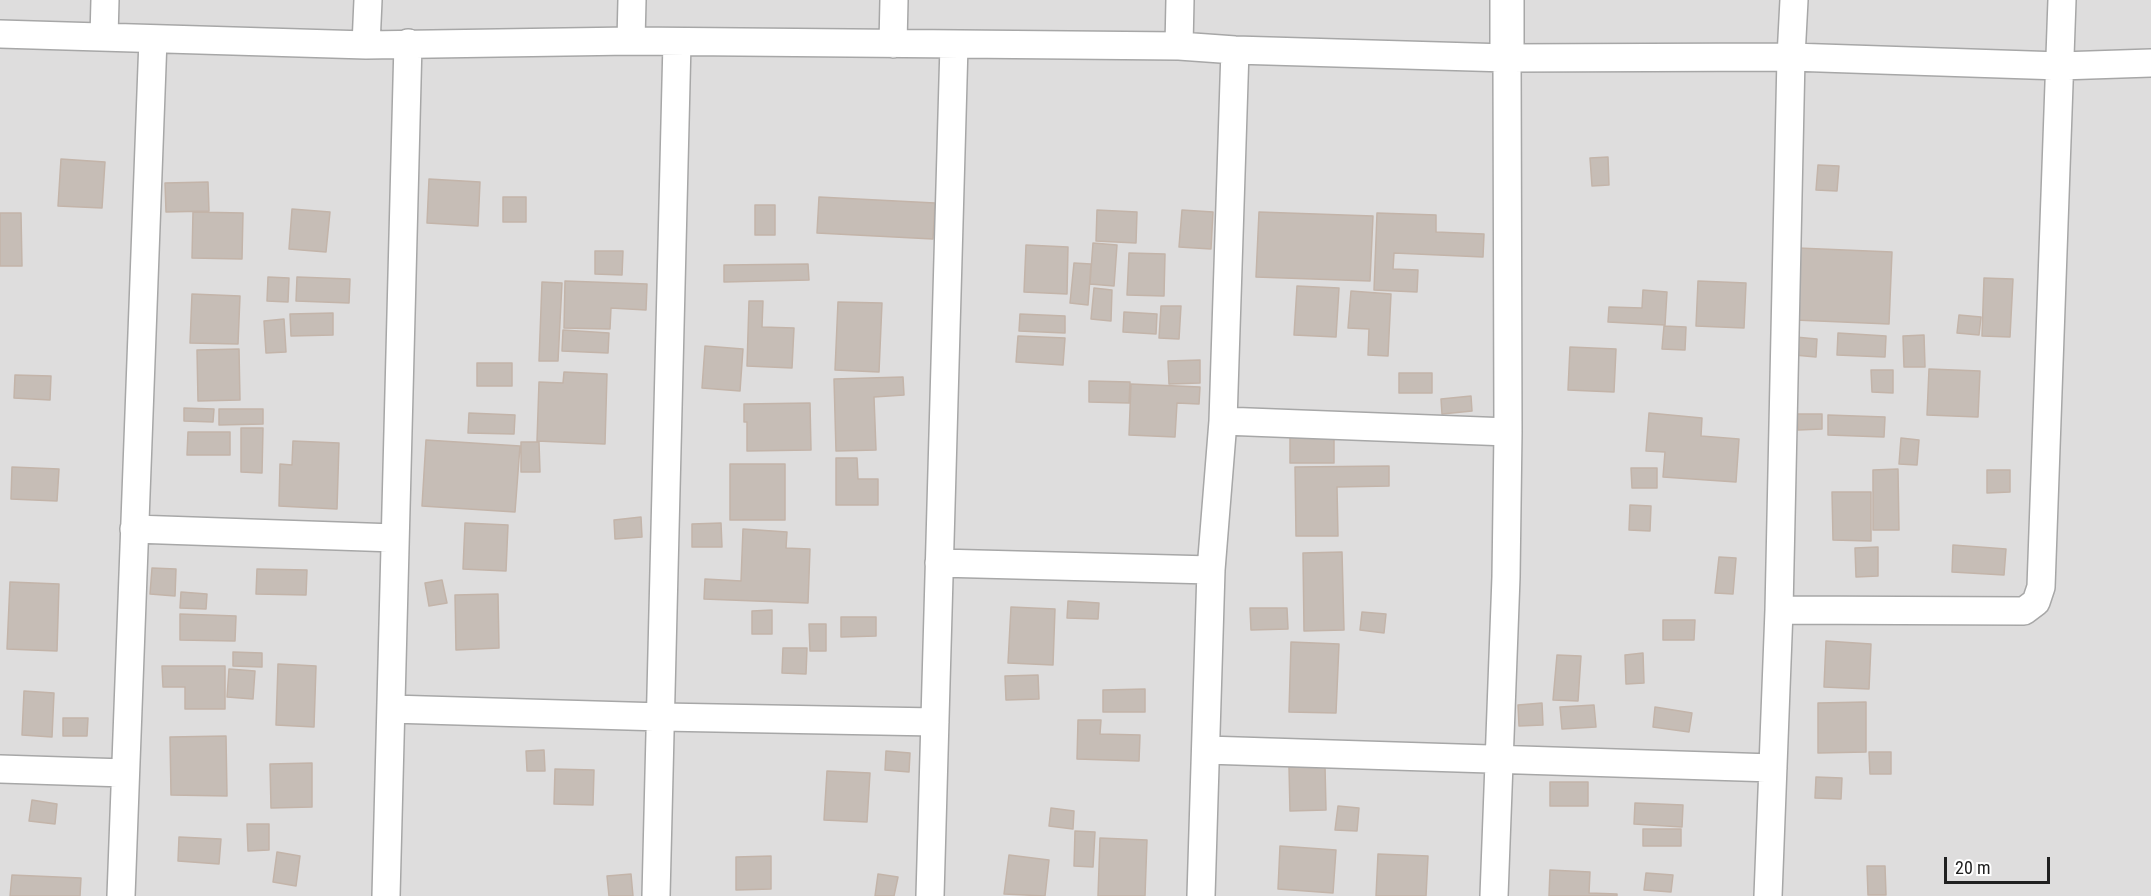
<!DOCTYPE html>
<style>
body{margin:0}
#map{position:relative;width:2151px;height:896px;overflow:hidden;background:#f1eee7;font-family:"Roboto Condensed",sans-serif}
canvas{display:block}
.scale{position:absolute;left:1944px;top:857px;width:106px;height:27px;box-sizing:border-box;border:3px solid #202020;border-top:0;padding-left:8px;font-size:18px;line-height:21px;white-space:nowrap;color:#202020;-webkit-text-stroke:4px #fff;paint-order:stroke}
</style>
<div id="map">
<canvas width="2151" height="896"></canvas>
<div class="scale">20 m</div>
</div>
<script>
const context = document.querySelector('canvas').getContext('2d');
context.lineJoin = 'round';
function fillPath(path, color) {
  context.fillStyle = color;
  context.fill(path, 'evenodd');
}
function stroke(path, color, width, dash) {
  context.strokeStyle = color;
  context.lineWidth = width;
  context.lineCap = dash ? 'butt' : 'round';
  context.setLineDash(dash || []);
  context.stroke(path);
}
fillPath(new Path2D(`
 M0,0H2151V896H0Z`), '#dedddd');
const building = new Path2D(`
 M1608,157L1609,185L1592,186L1590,158Z
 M61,159L105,162L102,208L58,206Z
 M1818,165L1839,166L1837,191L1816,190Z
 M429,179L480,182L478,226L427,223Z
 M208,182L209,211L166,212L165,183Z
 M503,197H526V222H503Z
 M819,197L935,203L933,239L817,233Z
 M755,205H775V235H755Z
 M292,209L330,212L326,252L289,249Z
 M1097,210L1137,212L1136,243L1096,241Z
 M1182,210L1213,212L1211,249L1179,247Z
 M193,212L243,213L242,259L192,258Z
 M1259,212L1373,216L1370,281L1256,277Z
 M0,213H21L22,266H0Z
 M1377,213L1436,215V232L1484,234L1483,257L1394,253L1393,269L1418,270L1417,292L1374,290Z
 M1093,243L1117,245L1114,286L1090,284Z
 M1026,245L1068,247L1067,294L1024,292Z
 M1798,248L1892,252L1889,324L1795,320Z
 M595,251H623L622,275L595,274Z
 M1129,253L1165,254L1164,296L1127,295Z
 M1074,263L1091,264L1088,305L1070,303Z
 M808,264L809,280L724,282V265Z
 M268,277L289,278L288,302L267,301Z
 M297,277L350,279L349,303L296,301Z
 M1984,278L2013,279L2010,337L1982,336Z
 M565,281L647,284L646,310L611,308L610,329L564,328Z
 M1698,281L1746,283L1744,328L1696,326Z
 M542,282L562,283L558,361H539Z
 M1297,286L1339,288L1336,337L1294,335Z
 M1094,288L1112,290L1111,321L1091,319Z
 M1643,290L1667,292L1665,325L1608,322L1609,307L1642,308Z
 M1351,291L1391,294L1388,356L1368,355L1369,329L1348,328Z
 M192,294L240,296L238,344L190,343Z
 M749,301H763L762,327L794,328L792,368L747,366Z
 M838,302L882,303L879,372L835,370Z
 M1161,306H1181L1179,339L1159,338Z
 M1124,312L1157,314L1156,334L1123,332Z
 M333,313V335L291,336L290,314Z
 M1020,314L1065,316V333L1019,331Z
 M1959,315L1981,317L1979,335L1957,333Z
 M284,319L286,352L266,353L264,321Z
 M1664,326L1686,327L1685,350L1662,349Z
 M563,330L609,333L608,353L562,351Z
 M1838,333L1886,336L1885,357L1837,355Z
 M1924,335L1925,367H1904L1903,336Z
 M1018,336L1065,338L1063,365L1016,362Z
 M1795,337L1817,339L1816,357L1794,355Z
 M705,346L743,349L740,391L702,388Z
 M1570,347L1616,349L1614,392L1568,390Z
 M239,349L240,400L198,401L197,350Z
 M1200,360V383L1169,384L1168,361Z
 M477,363H512V386H477Z
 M1929,369L1980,371L1978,417L1927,415Z
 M1871,370H1893V393L1872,392Z
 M564,372L607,374L605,444L537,441L539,382L563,383Z
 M1399,373H1432V393H1399Z
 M15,375L51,376L50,400L14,398Z
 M903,377L904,395L874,397L876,450L836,451L834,379Z
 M1089,381L1130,382L1129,403L1089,402Z
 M1131,384L1200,387L1199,404L1177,403L1175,437L1129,435Z
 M1471,396L1472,411L1442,414L1441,399Z
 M810,403L811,450L747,451V422H744V404Z
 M184,408L214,409L213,422L184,421Z
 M219,409H263V424L219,425Z
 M469,413L515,415L514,434L468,433Z
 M1649,413L1702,418L1701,436L1739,439L1736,482L1663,477L1665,452L1646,451Z
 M1797,414H1822V429L1798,430Z
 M1828,415L1885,417L1884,437L1828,435Z
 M1290,417H1334V463H1290Z
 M241,428H263L262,473L241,472Z
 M188,432H230V455H187Z
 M1901,438L1919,440L1917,465L1899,464Z
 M426,440L520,446L515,512L422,506Z
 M293,441L339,443L337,509L279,506L280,464L292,465Z
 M521,442H539L540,472H521Z
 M836,458H857L858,479H878V505H836Z
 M730,464H785V520H730Z
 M1389,466V486L1337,487L1338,536H1296L1295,467Z
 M12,467L59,469L57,501L11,499Z
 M1631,468H1657V488H1632Z
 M1898,469L1899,530H1873V470Z
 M1987,470H2010V492L1987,493Z
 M1832,492H1871V541L1833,540Z
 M1630,505L1651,506L1650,531L1629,530Z
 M641,517L642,537L615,539L614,520Z
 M465,523L508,525L506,571L463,569Z
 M721,523L722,547H692V524Z
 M743,529L787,532L786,548L810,549L808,603L704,599L705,579L741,581Z
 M1953,545L2006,549L2004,575L1952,572Z
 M1878,547V576L1856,577L1855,548Z
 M1342,552L1344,630L1304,631L1303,553Z
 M1719,557L1736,558L1733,594L1715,593Z
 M152,568L176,569L175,596L150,594Z
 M257,569L307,570L306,595L256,594Z
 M442,580L447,603L429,606L425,583Z
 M10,582L59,584L57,651L7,649Z
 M181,592L207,594L206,609L180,608Z
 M498,594L499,648L456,650L455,595Z
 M1068,601L1099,603L1098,619L1067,618Z
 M1011,607L1055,609L1053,665L1008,663Z
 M1250,608H1287L1288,629L1251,630Z
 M772,610V634H752V611Z
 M1362,612L1386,614L1384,633L1360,630Z
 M180,614L236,616L235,641L180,640Z
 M841,617H876V636L841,637Z
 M1663,620H1695L1694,640H1663Z
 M809,624H826V651H810Z
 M1826,641L1871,644L1869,689L1824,687Z
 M1291,642L1339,644L1336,713L1289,712Z
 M783,648H807L806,674L782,673Z
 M233,652L262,653V667L233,666Z
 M1643,653L1644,683L1626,684L1625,655Z
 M1557,655L1581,656L1578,701L1553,700Z
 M278,664L316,666L314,727L276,725Z
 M162,666H225V709H185V687H163Z
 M229,669L255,671L253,699L227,697Z
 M1038,675L1039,699L1006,700L1005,676Z
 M1145,689V712H1103V690Z
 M24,691L54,693L52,737L22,735Z
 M1866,702V752L1818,753V703Z
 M1542,703L1543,725L1519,726L1518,705Z
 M1594,705L1596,727L1562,729L1560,707Z
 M1655,707L1692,713L1689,732L1653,727Z
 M63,718H88L87,736H63Z
 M1078,720H1101L1100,734L1140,735L1139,761L1077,759Z
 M226,736L227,796L171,795L170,737Z
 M544,750L545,771H527L526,751Z
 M886,751L910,753L909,772L885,770Z
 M1869,752H1891V774H1870Z
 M312,763V807L271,808L270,764Z
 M1325,766L1326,810L1290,811L1289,767Z
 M555,769L594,770L593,805L554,804Z
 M827,771L870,773L867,822L824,820Z
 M1816,777L1842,778L1841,799L1815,798Z
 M1550,782H1588V806H1550Z
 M32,800L57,804L55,824L29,821Z
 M1635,803L1683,805L1682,827L1634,824Z
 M1338,806L1359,808L1357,831L1335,830Z
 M1051,808L1074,811L1073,829L1049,826Z
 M247,824H269V850L248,851Z
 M1643,829H1681V846H1643Z
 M1075,831L1095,832L1093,867L1074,866Z
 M179,837L221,839L219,864L178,861Z
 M1100,838L1147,840L1145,896H1098Z
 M1280,846L1336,850L1333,893L1278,889Z
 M277,852L300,856L296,886L273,882Z
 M1378,854L1428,856L1426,896H1376Z
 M1009,855L1049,860L1045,896L1004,894Z
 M771,856V889L736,890V857Z
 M1867,866H1885L1886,895H1868Z
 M1550,870L1590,872L1589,893L1617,894V896H1549Z
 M1646,873L1673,875L1671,892L1644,890Z
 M631,874L633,896H609L607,876Z
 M878,874L898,877L894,896H875Z
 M12,875L81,878L80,896H10Z`);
fillPath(building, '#c6bdb6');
stroke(building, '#c3b4a9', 1.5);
const minor = new Path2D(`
 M0,34L366,45L631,41L1179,46L1235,50L1507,58L1791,57L2060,66L2151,63
 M104,37L105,0
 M631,41L632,0
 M893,44L894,0
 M366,45L368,0
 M1179,46L1180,0
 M1223,421L1508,432
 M134,529L395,538
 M939,563L1211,570
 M1779,610L2024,611L2036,602L2041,587L2062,0
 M391,709L662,717L935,722
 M1206,750L1773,768
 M0,769L125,773
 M121,896L153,39
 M386,896L408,43
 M656,896L677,42
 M930,896L954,45
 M1201,896L1211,570L1223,421L1235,50
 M1494,896L1506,577L1508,432L1507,58
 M1768,896L1779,610L1791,57L1794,0`);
const tertiary = new Path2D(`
 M1507,58V0`);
stroke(minor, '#a7a7a7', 30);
stroke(tertiary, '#a7a7a7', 36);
stroke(minor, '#fff', 27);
stroke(tertiary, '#fff', 33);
</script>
